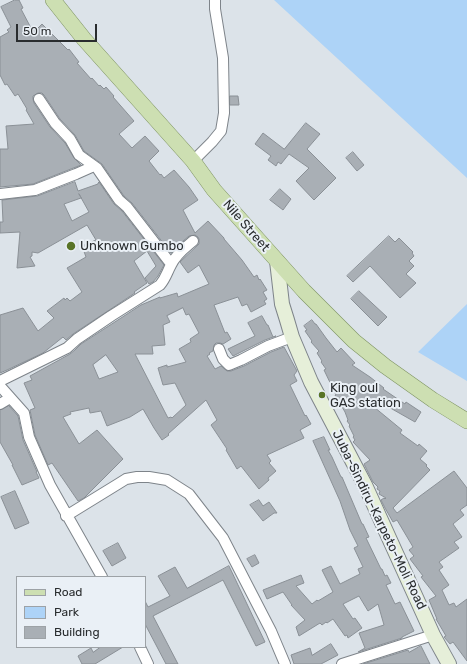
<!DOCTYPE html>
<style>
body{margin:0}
#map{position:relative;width:467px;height:664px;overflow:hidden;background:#dce3e9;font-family:Rubik,sans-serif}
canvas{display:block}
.legend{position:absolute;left:16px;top:576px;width:130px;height:72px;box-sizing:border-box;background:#eaf0f6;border:1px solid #9da2a6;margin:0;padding:5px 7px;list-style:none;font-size:12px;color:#292c2e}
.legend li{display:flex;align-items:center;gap:8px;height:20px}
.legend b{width:20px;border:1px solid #9da2a6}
.scale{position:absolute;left:16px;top:24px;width:81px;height:18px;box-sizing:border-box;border:2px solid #292c2e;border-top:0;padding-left:5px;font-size:12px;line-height:14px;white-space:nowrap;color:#292c2e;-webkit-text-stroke:3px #eaf0f6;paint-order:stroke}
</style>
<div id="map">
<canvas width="467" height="664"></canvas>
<ul class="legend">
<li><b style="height:5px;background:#cddfb2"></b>Road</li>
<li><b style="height:11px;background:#add3f7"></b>Park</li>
<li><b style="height:11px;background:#a9afb5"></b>Building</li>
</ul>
<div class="scale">50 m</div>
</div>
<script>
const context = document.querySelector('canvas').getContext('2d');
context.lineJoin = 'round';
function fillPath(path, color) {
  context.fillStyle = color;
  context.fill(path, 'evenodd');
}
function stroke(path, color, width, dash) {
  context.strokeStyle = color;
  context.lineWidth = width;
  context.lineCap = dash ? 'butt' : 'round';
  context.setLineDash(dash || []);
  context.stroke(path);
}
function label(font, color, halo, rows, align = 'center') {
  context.font = font + ' Rubik,sans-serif';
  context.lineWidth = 4;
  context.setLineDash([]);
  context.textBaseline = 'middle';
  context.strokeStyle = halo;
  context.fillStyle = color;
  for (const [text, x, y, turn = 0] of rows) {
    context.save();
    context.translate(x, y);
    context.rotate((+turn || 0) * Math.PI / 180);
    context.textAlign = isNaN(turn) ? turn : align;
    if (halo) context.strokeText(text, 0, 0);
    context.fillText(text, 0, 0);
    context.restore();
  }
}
fillPath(new Path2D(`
 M274,0H467V178Z
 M467,304V381L418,352Z`), '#add3f7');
const building = new Path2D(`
 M15,0H19L23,8L21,9L31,28L33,27L36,30L42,24L68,50L69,49L79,62L77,63L91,79L92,78L99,86L100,85L104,89L106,87L114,96L113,97L134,121L119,134L132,148L145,136L159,151L149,161L160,175L161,174L164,178L174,170L189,187L198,200L183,210L195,233L208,221L224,238V239L242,260L254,277L257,275L259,280L260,279L267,290L263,292L267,299L264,301L266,304L251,312L247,304L242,306L238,297L214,305L225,333L227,332L231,339L223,344L220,343H216L214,345L213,351L209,353L210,354L207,356L215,369L221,366L227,371H231L244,366L271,352L284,347L297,371L294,375L297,381L290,385L305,416L306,415L311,424L300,430L304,438L267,455L271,461L269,463L276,471L268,478L269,480L259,489L241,466L237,469L226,450L227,449L211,425L217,420L206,400L168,434L169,435L162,440L154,428L143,409L130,417L107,426L101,411L90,413L89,408L70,412L71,414L63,417L79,444L97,430L123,459L84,498L78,501L52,463L48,465L35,435L30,410L35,408L24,383L32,380L30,376L70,354L75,350L81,344L141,305L160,297V298L177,293L178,297L209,284L199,265L188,273L180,262L199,244V239L198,237L195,235L189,236L176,247L171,253L132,203L124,196L102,164L84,151L75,135L60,119L44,95L42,93H38L33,96V99L34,103L50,127L65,143L74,158L81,165L33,184L0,187V149H8L6,126L34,124L26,110L27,109L18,94L15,96L7,84L5,85L0,75V37L9,32L7,30L11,27L1,7ZM183,308L186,315L189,314L199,333L190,339L191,342L179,349L186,362L167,367V365L158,368L163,385L175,383L186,405L172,418L171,417L168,418L135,354H153L152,346L165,345L163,325L170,322L167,316ZM106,355L118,372L99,379L93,365Z
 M230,96H238L239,105H230Z
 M306,123L320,134L307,149L336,178L314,200L296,181L309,168L289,154L281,164L278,162L276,166L268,160L271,156L255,144L263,133L284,149Z
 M353,152L364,165L357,171L346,158Z
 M75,182L78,191L98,184V183L99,182L114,204L122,211L164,265L158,276L153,282L149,284L145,278L156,266L147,251L134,261L147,283L134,292L135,293L73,334L66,340L63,337L43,353L7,370L0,373V315L23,308L38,331L54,318L47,311L64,298L65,300L67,298L70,301L82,292L67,268L86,257L82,246L96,240L87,225L38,253L32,252V256L30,257L35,266L17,268L20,232L0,233V222H3L2,200L37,196ZM79,194L89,212L72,221L64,204L81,198Z
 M280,189L291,199L283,210L270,200Z
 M389,236L395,242L399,238L413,252L412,253L414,256L409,261L414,266L406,274L416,283L400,298L370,266L353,282L347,276Z
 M359,291L387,317L378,326L351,299Z
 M262,316L267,325H268L273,337L276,336L265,340L233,356L228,349L255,336L248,323Z
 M312,320L315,324H316L326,338L337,352L341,348L355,363L352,365L370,377L384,388L383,389L405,404L406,402L421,412L415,422L378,401L374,407L402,430L400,433L418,446L419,444L427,451L420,459L427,465L426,466L430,470L393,508L397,513L454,471L467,488V505L460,510L464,515L453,524L462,537L454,542L459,548L439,562L443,567L439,570L449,585L442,590L449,605L454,603L456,607L467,599V661L453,642L450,644L444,637L446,636L436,619H437L429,600L436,596L421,577L423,576L410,559L414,556L409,550L413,547L397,520L393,522L385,508L381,500L384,498L385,499L386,498L379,494L380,491L377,489L378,487L373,482L364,464L370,460L353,442L355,440L353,437L354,436L349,426L350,425L347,421L348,420L345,412L335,395H336L324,370L326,369L321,362L322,361L317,353L319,351L311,342L312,341L305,331L307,330L304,326Z
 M9,406L18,416L23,440L37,472H36L39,478L22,485L12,465H13L0,442V410Z
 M324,437L330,450H328L332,457L341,477H342L362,524H363L369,537L366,538L381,569H382L385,576L387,575L391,583L386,585L395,604L400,602L414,631L402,637V638L358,652L365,648L359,633L384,625L378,604L368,611L359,596L343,604L353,619L355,618L362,628L348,638L347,635L345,636L333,619L327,623L326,622L322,625L320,623L299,636L296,627L305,620L291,605H292L283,592L267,599L263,590L301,575L304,583L296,586L312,604L317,600L318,601L333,592L322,570L331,566L340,584L360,574L358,569L363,567L354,548L358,546L350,530L340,501L313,441Z
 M15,491L29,523L15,529L1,497Z
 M259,500L263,506L269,502L277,513H274L263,521L250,505Z
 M118,543L126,558L112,566L103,551Z
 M255,555L259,563L252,567L247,559Z
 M229,566L265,642L256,646L223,580L153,616L178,664H166L145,624V601L148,607L170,596L158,576L175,567L187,588Z
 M331,644L338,655L321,664H294L291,655L310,648L312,655Z
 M421,646L430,664H363L408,650L409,652Z
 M101,647H123L95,664H82L78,656L91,648L93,652Z`);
fillPath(building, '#a9afb5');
stroke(building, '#8a9096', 1);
const minor = new Path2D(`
 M39,99L55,123L70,139L79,155L97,168L119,200L127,207L171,264
 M193,161L212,142L221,131L224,113L223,58L215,9V0
 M0,194L35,190L76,174L94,166
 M219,349L223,359L229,365L241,360L268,346L292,337
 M0,381L67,348L77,339L111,316L160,285C166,278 167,272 171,265C176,254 185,248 193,241
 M0,386L24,413L29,437L50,485L102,577
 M0,404L10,398
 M66,516L118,484L126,479L137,477H149L167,480L189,494L223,538L271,631L285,664
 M140,647L148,664
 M342,664L433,635`);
const secondary = new Path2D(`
 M277,261L282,304L287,320L292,337L311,382L365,485L433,635L449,664`);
const primary = new Path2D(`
 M53,0L84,39L193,161L214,190L304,291L354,341L385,366L433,400L467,421`);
stroke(minor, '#7e848a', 12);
stroke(secondary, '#7e848a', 16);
stroke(primary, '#7e9363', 16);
stroke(minor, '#fff', 10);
stroke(secondary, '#e6efd9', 14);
stroke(primary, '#cddfb2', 15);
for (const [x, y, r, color] of [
 [71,246,5,"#597427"],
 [322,395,4,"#597427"]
]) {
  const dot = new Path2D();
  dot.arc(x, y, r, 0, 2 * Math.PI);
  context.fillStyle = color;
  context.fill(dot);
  stroke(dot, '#eaf0f6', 1.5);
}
label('13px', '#292c2e', '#eaf0f6', [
 ["Nile Street",246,226,49],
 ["Juba-Sindiru-Karpeto-Moli Road",379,520,64]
]);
label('13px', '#292c2e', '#eaf0f6', [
 ["Unknown Gumbo",80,246],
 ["King oul",330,388],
 ["GAS station",330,403]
], 'left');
</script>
